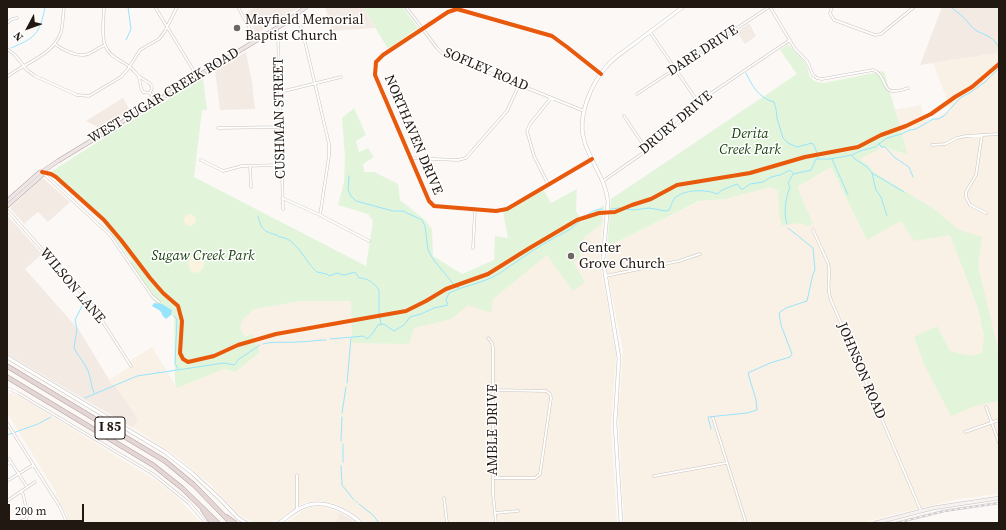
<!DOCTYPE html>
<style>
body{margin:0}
#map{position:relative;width:1006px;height:530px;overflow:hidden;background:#fbf8f6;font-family:"Source Serif 4",serif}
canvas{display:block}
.frame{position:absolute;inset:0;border:8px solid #221812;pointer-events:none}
.north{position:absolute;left:8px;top:8px;width:40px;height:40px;-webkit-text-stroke:3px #fff;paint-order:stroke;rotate:229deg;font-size:11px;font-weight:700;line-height:16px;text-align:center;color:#221812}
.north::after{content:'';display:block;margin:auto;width:14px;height:18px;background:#221812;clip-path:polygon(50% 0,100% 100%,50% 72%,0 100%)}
.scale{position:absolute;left:8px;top:504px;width:76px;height:18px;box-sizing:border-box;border:2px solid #221812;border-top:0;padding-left:5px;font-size:12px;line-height:14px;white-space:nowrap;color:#221812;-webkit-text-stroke:3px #fff;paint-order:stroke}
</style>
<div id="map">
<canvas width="1006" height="530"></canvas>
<div class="frame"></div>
<div class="north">N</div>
<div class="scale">200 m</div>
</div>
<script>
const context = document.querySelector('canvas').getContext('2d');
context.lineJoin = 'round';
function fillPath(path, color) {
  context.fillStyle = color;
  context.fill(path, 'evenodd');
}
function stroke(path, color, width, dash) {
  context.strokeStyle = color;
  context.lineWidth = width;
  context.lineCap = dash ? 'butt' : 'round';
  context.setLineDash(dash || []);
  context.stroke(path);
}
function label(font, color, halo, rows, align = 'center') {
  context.font = font + ' "Source Serif 4",serif';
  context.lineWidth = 3;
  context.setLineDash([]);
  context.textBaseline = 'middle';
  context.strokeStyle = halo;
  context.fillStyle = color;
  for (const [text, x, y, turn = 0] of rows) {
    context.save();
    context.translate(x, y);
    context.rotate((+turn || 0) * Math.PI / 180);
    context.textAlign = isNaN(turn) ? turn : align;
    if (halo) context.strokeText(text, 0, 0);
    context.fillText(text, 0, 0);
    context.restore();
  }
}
fillPath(new Path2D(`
 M255,7H300L256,34L245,13Z
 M325,7H363L375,28L332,31Z
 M942,7H999V53L920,65Z
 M749,23L756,36L745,44L737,32Z
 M246,52L252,82L255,109L220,110L215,70Z
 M123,98L130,110L101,129L86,121Z
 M41,179H44L70,202L48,222L38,212L24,224L10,208Z
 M7,215L42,254L25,269L79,330L113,386L115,385L138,419L133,428L7,354Z
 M339,512L351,519L357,523H334L338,518Z`), '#f3eae4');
fillPath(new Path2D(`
 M999,53V494L959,499L895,514L863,523H624L619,433L618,411L621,383L623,351L607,271V247L767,168L875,143L907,155L894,110L921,105L926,123L951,110L933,63Z
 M604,205L600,260L616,355L611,426L617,523H366L349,511L338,505L322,501H315L303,503L297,506L279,520L273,522L254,523L239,515L211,485L193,470L172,453L133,428L138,419L115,385L113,386L109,380L129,367L131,360L152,347L176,386L241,311L363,285L354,337L571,228Z
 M7,392L19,396L157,481L177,497L201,523H68L66,514L55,495L57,494L7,413Z
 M320,506L339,512L338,518L334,523H286L304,509L312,507Z`), '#faf1e6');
fillPath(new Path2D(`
 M363,7H403L418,28L388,49Z
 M788,44C793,50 799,55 804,61C812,72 804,81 824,83L884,71L908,155L876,144L880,149L860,159L869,166L875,173L934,209L959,230L982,237L978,266L999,353V401L975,406L951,416L925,366L914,337L937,326L950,351L971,356L982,353L984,336L978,308L950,235L914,241L901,221L867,240L831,167L797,187L813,224L808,226C799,221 791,224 782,226L779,213L778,191L771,187L725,199L699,201L607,247L611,199L797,74L780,50Z
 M203,78L207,110H202L194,177L366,266L373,221L368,214L338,205L344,182L345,157L342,118L354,108L366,135L356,141L359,152L368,148L374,157L363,164L364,172H374L398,184L400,200L425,220L432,229L433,256L462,274L494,260L495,236L508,238L503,212L543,189L551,203L577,189L576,211L582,221L604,205L602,224L584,237V245L580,247V258L573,262L585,282L573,291L547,255L493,299L491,313L468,305L451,319L414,328L409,344L352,343L351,301H302L254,309L242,320L240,329L245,337L252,334L260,352L235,372L224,369L177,388L175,383L174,317L154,301L128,263L132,261L105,226L110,225L49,173L110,134Z`), '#e2f5db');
fillPath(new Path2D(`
 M184 220a6 6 0 1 1 12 0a6 6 0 1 1-12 0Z
 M192,255H200L204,258C205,265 204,269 198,273C191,273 189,269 188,263Z`), '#faf3dd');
fillPath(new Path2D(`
 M154,303L162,304L172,310L171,315L166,319L162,315C162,310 156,309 152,306Z`), '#98e4fc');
stroke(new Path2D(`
 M951,7C955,11 959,13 963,17C968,21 971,28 977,31C987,36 994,37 999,48
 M126,40L131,29L128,7
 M11,48C35,38 40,34 45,7
 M746,73C752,86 759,98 774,102L776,109L777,118L783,138L788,143L797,147L812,143L815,147L818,158
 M879,143L881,147H885L894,157L909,167L913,177
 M852,156L855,159L867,167L872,173L876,190L881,197L887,216
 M832,159L848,195
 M872,173L904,192
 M349,176L348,190L351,196L356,201L393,211H403L422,220L425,226L428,250L433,259L455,286L459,288
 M611,209L619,208L633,210L649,208L666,211L669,210C671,207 672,202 674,199C683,189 706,189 717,194L722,190L737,184L741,189H743L750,184L763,182L771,177L780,175L790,170L794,174L811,170L816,159H830L852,155L860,151L875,147L887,138L901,134L910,130L916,129L933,119H938L944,116L960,98L971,92L985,82L999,68
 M258,216C262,231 263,231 277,235L279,237C296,237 305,262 317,272L327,274L329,276L337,273L344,275L355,272L359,278C368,278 374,283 379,290V312L381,324
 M787,224C783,213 786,197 790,187L788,183L793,174
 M83,304L75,320L77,329L74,348C78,356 85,363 88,371C91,378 91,386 94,393
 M174,316L177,319L175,363L178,369
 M330,339L364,336L367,339L372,334L378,325L384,324L394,331L404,325L410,317L421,314L434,308L448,305L446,300L449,293C463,286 479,284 493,277C501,273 508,267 516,262C533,250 551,239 569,230C580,223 588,209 602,209
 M263,344C273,341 287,343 297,342C307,342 316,340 326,340
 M347,383L351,338
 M85,398L137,376L224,363L234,365L239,359L260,345
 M342,413L346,387
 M711,429L708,417L747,413L757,410L756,400L748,373L770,363L790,357L792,354L781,325L779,313L786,308L807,301L813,274L815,270L813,248L788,228
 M7,435L38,424L51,417
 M341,441L342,417
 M343,462V444
 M341,466L342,485L354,500
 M356,502H357
 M359,504L373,515L379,523`), '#98e4fc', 1);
const minor = new Path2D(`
 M104,7C104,17 101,35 105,45C109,57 121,60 130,67C134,70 137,75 141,78C146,81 151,82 152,88L150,93
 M155,7L197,76
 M238,7L256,40
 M406,7L437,48L443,54L584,111
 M770,7L795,49L807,61L813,75L817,78L822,79L873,70C886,74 882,93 895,91C900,91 904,89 908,88
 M832,7L830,13L834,20L875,35L881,34L914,7
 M295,16L302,29L329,144V156L320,215
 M7,23L12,19L17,18
 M277,28L278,35L283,209
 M650,32L698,102
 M55,44C63,50 78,58 88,54C94,52 99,47 105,45
 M7,49L14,54L27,70L35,76L77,95L89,96L121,77L128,69L140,50L159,39L165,31L177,7
 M7,77C24,63 54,55 61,32C63,24 63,15 64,7
 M139,77L141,88L143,92L150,93L156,101
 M280,92L341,77
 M637,94L769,7
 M624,116L647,150
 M218,128L280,127
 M982,135L976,175L966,192V197L970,205L986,213
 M932,145L945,144L957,138L966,136L999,134
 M410,158L458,160L466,158L507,111L519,85
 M592,159L507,209L496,211L434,206L429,201L375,75L376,62L383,55L448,12L457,9L552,36L567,47L601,74
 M201,160L223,171L242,166L281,165
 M250,166L251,187
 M42,172L110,235L152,296L159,302
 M603,181L663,139L695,104L790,40
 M548,184L534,156L527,131L530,124L551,98
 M282,198L320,215L369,241
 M7,210L92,305L131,366
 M813,230L828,263C832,276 825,286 831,300L921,511
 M473,248L475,209
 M605,276L679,261L700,254
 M488,338L492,343L493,348V494L496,523
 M7,388L18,393L153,474L189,503L206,523
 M986,407L999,443
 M713,418L746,523
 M7,423L60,507L67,523
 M965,432L999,420
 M9,459L27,487
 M7,464L11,462
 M654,476L726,463
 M493,478H535L540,474L551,398L550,394L546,391L493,390
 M7,481L33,465
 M444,498L447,523
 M7,501L35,482
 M297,510V475
 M495,513L518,511
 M16,523L26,519L28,515L23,494L21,491`);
const tertiary = new Path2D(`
 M7,357L165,452L192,473L220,499L238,518L246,523
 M279,523C287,518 294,510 303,507C323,498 346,510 361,523
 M621,523L615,423L619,358L603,260L608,202C606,179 590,162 584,140C577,117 591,84 606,67C615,56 628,49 639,40C654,29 668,18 683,7`);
const secondary = new Path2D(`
 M875,523L933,508L999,498`);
const primary = new Path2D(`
 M7,201L40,172H42L58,161L285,23L306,7
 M7,206L42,175V172`);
const motorway = new Path2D(`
 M7,366L165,461L194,485L231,523
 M7,377L153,465L182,488L218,523
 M203,510L212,523
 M227,517L235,523`);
stroke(minor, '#c9c3be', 3);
stroke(tertiary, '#c9c3be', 4);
stroke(secondary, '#c9c3be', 4);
stroke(primary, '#b5a6a4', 4.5);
stroke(motorway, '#b5a6a4', 5);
stroke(minor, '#fefefe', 2);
stroke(tertiary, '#fefefe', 3);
stroke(secondary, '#f7f2f2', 3);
stroke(primary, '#eee6e6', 3.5);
stroke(motorway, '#e3d6d5', 4);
const rail = new Path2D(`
 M896,523L944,511L999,503`);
stroke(rail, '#d0cece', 2.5);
stroke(rail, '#fff', 1, [3]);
stroke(new Path2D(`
 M592,159L507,209L496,211L434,206L429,201L375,75L376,62L383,55L448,12L457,9L552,36L567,47L601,74
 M42,172L51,174L56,177L104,220L121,240L150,278L163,293L178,306L182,321L180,353L183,359L188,362L214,356L238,345L276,334L406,311L426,301L446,289L488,274L528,249L577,220L599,213L615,212L632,205L651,199L677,185L750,173L805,157L858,147L881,135L906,126L931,114L955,97L972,87L999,64`), '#e8590c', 4);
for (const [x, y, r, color] of [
 [237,28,4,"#6e6662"],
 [571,256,4,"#6e6662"]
]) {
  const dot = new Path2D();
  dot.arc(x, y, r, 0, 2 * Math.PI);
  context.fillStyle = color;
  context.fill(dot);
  stroke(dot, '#fff', 1.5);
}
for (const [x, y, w] of [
 [110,428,30]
]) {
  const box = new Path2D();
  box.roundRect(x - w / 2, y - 11, w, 22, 3);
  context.fillStyle = '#fff';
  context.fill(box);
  stroke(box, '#221812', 1);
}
label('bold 13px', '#221812', null, [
 ["I 85",110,428]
]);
label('14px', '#221812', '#fff', [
 ["Mayfield Memorial",245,20],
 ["Baptist Church",245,36],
 ["Center",579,248],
 ["Grove Church",579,264]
], 'left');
label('14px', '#221812', '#fff', [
 ["DARE DRIVE",703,51,-33],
 ["SOFLEY ROAD",486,70,23],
 ["WEST SUGAR CREEK ROAD",164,96,-31],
 ["CUSHMAN STREET",280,118,-91],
 ["DRURY DRIVE",676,123,-40],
 ["NORTHAVEN DRIVE",413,135,67],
 ["WILSON LANE",72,286,50],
 ["JOHNSON ROAD",861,371,67],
 ["AMBLE DRIVE",493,430,-90]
]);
label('italic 14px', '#173c0d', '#fff', [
 ["Derita",750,134],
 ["Creek Park",750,150],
 ["Sugaw Creek Park",203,256]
]);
</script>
